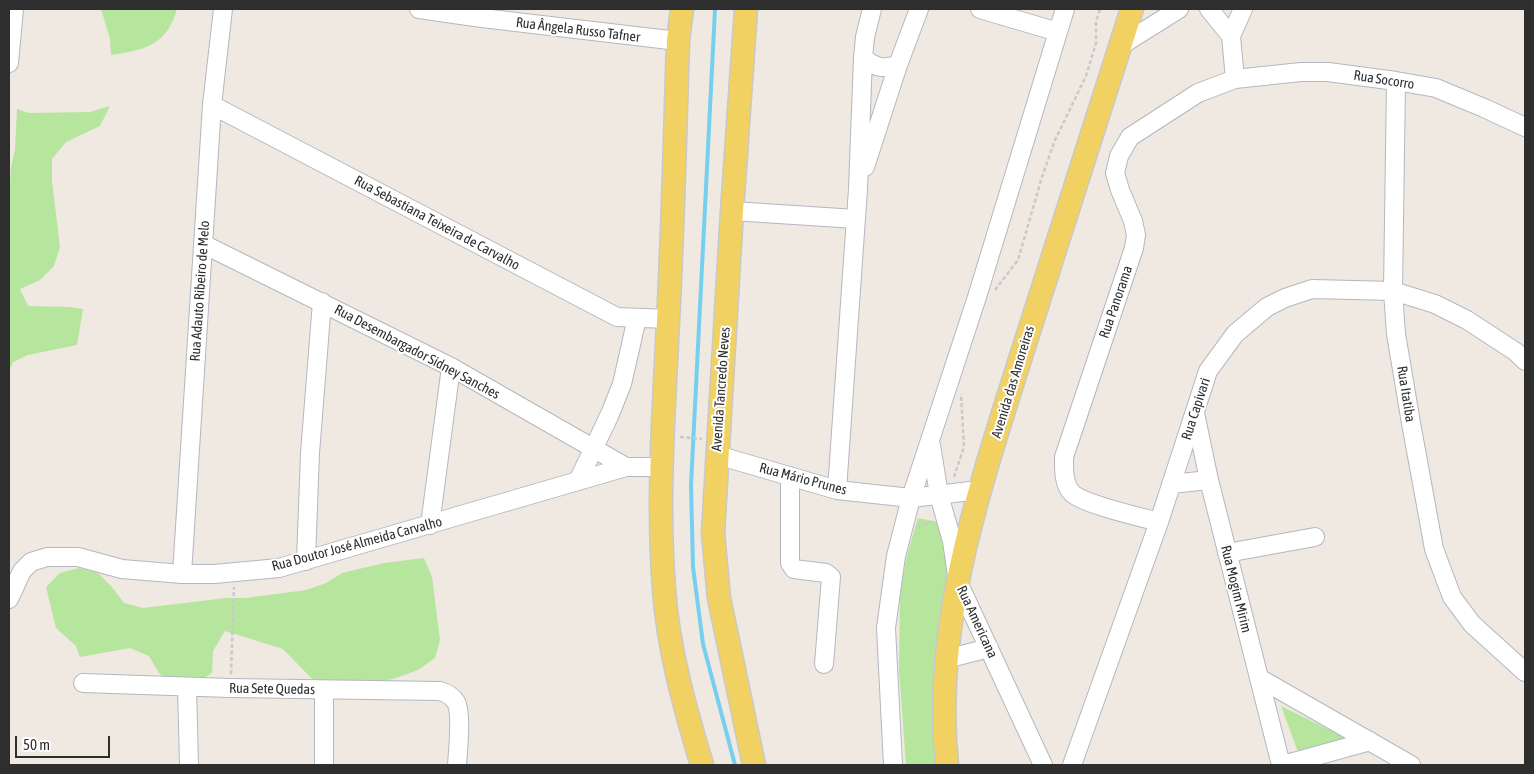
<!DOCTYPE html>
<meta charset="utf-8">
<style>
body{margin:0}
#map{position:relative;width:1534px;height:774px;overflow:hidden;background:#efe9e1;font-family:"Asap Condensed",sans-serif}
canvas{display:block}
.frame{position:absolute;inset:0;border:10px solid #2e2e2e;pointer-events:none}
.scale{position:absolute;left:15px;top:736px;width:95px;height:22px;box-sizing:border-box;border:2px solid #2e2e2e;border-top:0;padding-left:6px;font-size:15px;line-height:18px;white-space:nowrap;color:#2e2e2e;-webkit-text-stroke:4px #fff;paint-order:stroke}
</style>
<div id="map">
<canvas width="1534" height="774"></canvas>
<div class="frame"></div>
<div class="scale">50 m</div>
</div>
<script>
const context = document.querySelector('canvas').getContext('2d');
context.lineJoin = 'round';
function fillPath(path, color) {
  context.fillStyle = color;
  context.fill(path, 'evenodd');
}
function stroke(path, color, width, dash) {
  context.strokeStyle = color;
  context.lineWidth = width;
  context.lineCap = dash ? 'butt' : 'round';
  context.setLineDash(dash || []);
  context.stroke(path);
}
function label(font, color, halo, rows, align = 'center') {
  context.font = font + ' "Asap Condensed",sans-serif';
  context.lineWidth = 4;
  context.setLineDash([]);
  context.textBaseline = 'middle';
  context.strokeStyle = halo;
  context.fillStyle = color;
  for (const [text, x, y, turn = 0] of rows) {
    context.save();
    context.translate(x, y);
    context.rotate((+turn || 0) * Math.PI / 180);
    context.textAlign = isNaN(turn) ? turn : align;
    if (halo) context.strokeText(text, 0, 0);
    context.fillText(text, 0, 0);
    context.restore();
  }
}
fillPath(new Path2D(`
 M101,9H177C167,45 145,50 111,55L110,39Z
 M110,106L100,126L66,142L52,159V181L60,247L54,266L40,280L20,289L28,306L71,307L83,309L77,345L28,355L13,362L9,371V199L11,167L15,150L17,109L29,113L90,112Z
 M918,518L938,522L944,542L953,595L938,765H906L899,669L900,594L907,555Z
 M424,558L432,577L440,640L435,658L418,670L396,678L372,684H331L312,679L283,649L225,631L213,651L212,673L196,683L176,686L159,673L149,656L130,648L80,657L76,646L56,628L46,587L60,573L79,568L98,573L112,587L124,603L143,608L226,598H246L306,590L326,583L342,573L384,563Z
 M1281,706L1346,738L1298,752Z`), '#b6e59e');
stroke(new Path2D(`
 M715,9L691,485L693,567L703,644L735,765`), '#75cff0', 4);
const minor = new Path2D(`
 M419,9L482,18L678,41
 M980,9L1058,32
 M1209,9L1231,36
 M1120,46L1179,9
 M863,58C876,68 882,69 898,65
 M9,63L14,9
 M1235,79L1231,36L1243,9
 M1396,81L1393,291L1396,334L1411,423L1434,549L1452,597L1472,624L1525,672
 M212,105L617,317L669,319
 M865,167L898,65L919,9
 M732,211L856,219
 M203,244L451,367L626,467
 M1195,413L1209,480L1281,765
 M931,445L939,495L952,541L958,582L1043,765
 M717,455L837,490L911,498L979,490
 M790,476V563L794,569L826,573L831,577L824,664
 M578,481L610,414L622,384L637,318
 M1171,484L1209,480
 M837,490L858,189L863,58L865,37L872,9
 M1159,522C1140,517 1087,505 1073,494C1063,485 1064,469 1064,457L1134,248L1136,235L1133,221L1120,190L1115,173L1119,156L1130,137L1198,93L1235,79L1301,72H1328L1396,81L1436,88L1484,108L1525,127
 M430,525L451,367
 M1227,553L1315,537
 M306,561L310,453L322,302
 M182,574L212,105L223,9
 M9,599L22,571L31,562L47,557H78L122,569L182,574H214L279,568L626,467H662
 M946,659L989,648
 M1259,678L1411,765
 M83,683L230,688L440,691C447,693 452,696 456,702C462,713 458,751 457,765
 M187,687L189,765
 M324,765V690
 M893,765L886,628L896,556L911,498L977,297L1065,9
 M1072,765L1159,522L1208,371L1235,334L1267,307L1285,298L1312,289L1393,291L1435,304L1467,320L1516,352L1525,361
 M1283,765L1370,741`);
const major = new Path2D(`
 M682,9L678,41C675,134 673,228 668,321C664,410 657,499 664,589C668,649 685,708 702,765
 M746,9L732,211L713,533L719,598L754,765
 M947,765C932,622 981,484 1023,350C1059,236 1096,123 1132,9`);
stroke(minor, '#b4b7c1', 20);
stroke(major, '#c9c9c9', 25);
stroke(new Path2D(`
 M995,290L1018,260L1042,177L1055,140L1086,76L1096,43V22L1100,9
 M680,437L702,439
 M954,477L964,447L961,394
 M918,527L932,522
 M231,674L234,587`), '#c9c9c9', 2.5, [4, 2.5]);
stroke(minor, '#fff', 18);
stroke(major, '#f2d163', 22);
label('14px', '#2e2e2e', '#fff', [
 ["Rua Ângela Russo Tafner",578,30,7],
 ["Rua Socorro",1384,80,9],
 ["Rua Sebastiana Teixeira de Carvalho",437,223,28],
 ["Rua Adauto Ribeiro de Melo",200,291,-86],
 ["Rua Panorama",1116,302,-71],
 ["Rua Desembargador Sidney Sanches",417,352,28],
 ["Avenida das Amoreiras",1013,382,-73],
 ["Avenida Tancredo Neves",721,389,-86],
 ["Rua Itatiba",1406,394,81],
 ["Rua Capivari",1196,409,-72],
 ["Rua Mário Prunes",803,479,15],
 ["Rua Doutor José Almeida Carvalho",357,544,-15],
 ["Rua Mogim Mirim",1236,589,76],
 ["Rua Americana",977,622,65],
 ["Rua Sete Quedas",272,689,1]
]);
</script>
